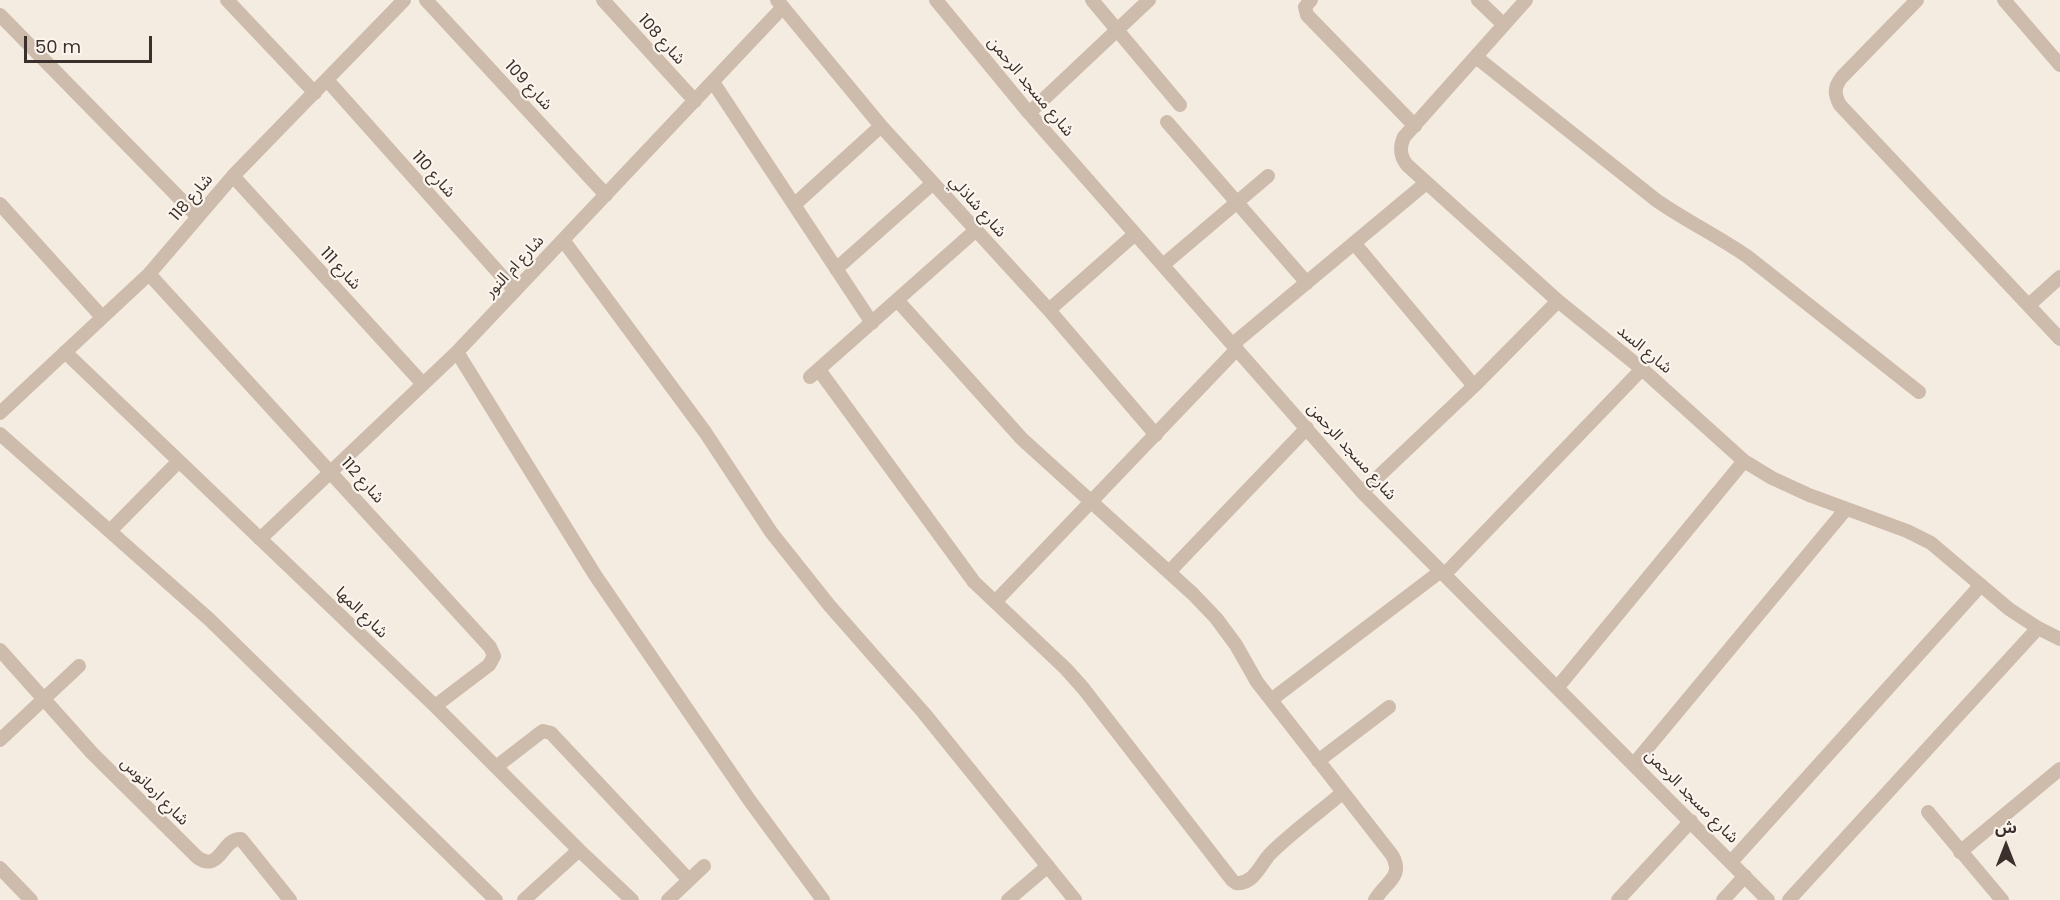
<!DOCTYPE html>
<meta charset="utf-8">
<style>
body{margin:0}
#map{position:relative;width:2060px;height:900px;overflow:hidden;background:#f4ebe1;font-family:Poppins,"Noto Sans Arabic",sans-serif}
canvas{display:block}
.north{position:absolute;left:1976px;top:816px;width:60px;height:60px;-webkit-text-stroke:4px #fbf5ee;paint-order:stroke;rotate:0deg;font-size:16px;font-weight:700;line-height:24px;text-align:center;color:#3b302b}
.north::after{content:'';display:block;margin:auto;width:21px;height:27px;background:#3b302b;clip-path:polygon(50% 0,100% 100%,50% 72%,0 100%)}
.scale{position:absolute;left:24px;top:36px;width:128px;height:27px;box-sizing:border-box;border:3px solid #3b302b;border-top:0;padding-left:8px;font-size:18px;line-height:21px;white-space:nowrap;color:#3b302b;-webkit-text-stroke:4px #fbf5ee;paint-order:stroke}
</style>
<div id="map">
<canvas width="2060" height="900"></canvas>
<div class="north">ش</div>
<div class="scale">50 m</div>
</div>
<script>
const context = document.querySelector('canvas').getContext('2d');
context.lineJoin = 'round';
function stroke(path, color, width, dash) {
  context.strokeStyle = color;
  context.lineWidth = width;
  context.lineCap = dash ? 'butt' : 'round';
  context.setLineDash(dash || []);
  context.stroke(path);
}
function label(font, color, halo, rows, align = 'center') {
  context.font = font + ' Poppins,"Noto Sans Arabic",sans-serif';
  context.lineWidth = 4.5;
  context.setLineDash([]);
  context.textBaseline = 'middle';
  context.strokeStyle = halo;
  context.fillStyle = color;
  for (const [text, x, y, turn = 0] of rows) {
    context.save();
    context.translate(x, y);
    context.rotate((+turn || 0) * Math.PI / 180);
    context.textAlign = isNaN(turn) ? turn : align;
    if (halo) context.strokeText(text, 0, 0);
    context.fillText(text, 0, 0);
    context.restore();
  }
}
stroke(new Path2D(`
 M227,0L315,93
 M426,0L606,195
 M603,0L695,101
 M777,0L881,126L1049,310L1156,435
 M936,0L1029,113L1362,492L1768,900
 M1092,0L1180,105
 M1311,0L1305,7L1307,15L1415,126
 M1478,0L1504,25
 M1526,0L1404,137C1399,148 1400,156 1407,165L1558,301L1642,369L1744,461L1772,478L1809,495L1907,531L1931,543L2009,609L2038,628L2060,639
 M1917,0L1842,77C1834,87 1834,94 1840,105L2060,339
 M2004,0L2060,65
 M0,15L198,217
 M1476,57L1656,200C1686,221 1718,236 1748,257L1919,392
 M327,80L515,291
 M713,82L872,323
 M1029,113L1149,0
 M1167,122L1307,283
 M233,176L423,384
 M0,204L102,317
 M794,205L881,126
 M563,240L705,432L771,532L829,605L923,712L1075,900
 M1354,243L1474,386
 M1163,265L1268,176
 M836,269L933,183
 M149,274L490,647L494,656L489,665L435,706
 M897,300L1022,439L1193,594L1216,618L1236,645L1257,682L1392,855C1405,877 1384,883 1375,900
 M2029,305L2060,277
 M1049,310L1135,234
 M1233,344L1426,183
 M65,352L435,706L579,850L632,900
 M457,352L595,575L750,801L823,900
 M819,370L974,582L1066,669L1083,688L1232,880L1236,883C1253,885 1260,865 1270,854C1292,832 1319,813 1342,793
 M810,377L976,230
 M0,413L149,274L233,176L404,0
 M0,434L210,620L496,900
 M1362,492L1474,386L1558,301
 M110,531L179,461
 M260,539L457,352L783,7
 M1169,572L1307,428
 M1444,575L1642,369
 M995,602L1237,349
 M0,650L92,753L197,857C220,874 222,838 241,839L290,900
 M1557,688L1744,461
 M1271,700L1441,571
 M0,740L79,666
 M1318,761L1389,707
 M1634,764L1846,509
 M496,767L540,733L543,731L551,733L689,880
 M1928,812L2002,900
 M1960,852L2060,769
 M1731,862L1981,585
 M0,868L31,900
 M524,900L579,850
 M668,900L704,866
 M1008,900L1048,866
 M1618,900L1691,821
 M1723,900L1745,876
 M1789,900L2038,628`), '#cdbbac', 14);
label('16px', '#3b302b', '#fbf5ee', [
 ["شارع 108",661,40,48],
 ["شارع 109",528,86,47],
 ["شارع مسجد الرحمن",1030,87,50],
 ["شارع 110",433,175,48],
 ["شارع 118",192,198,-49],
 ["شارع شاذلي",977,207,48],
 ["شارع ام النور",515,267,-47],
 ["شارع 111",340,269,47],
 ["شارع السد",1644,350,40],
 ["شارع مسجد الرحمن",1351,452,48],
 ["شارع 112",362,481,48],
 ["شارع المها",361,613,44],
 ["شارع ارمانوس",154,792,45],
 ["شارع مسجد الرحمن",1691,797,45]
]);
</script>
